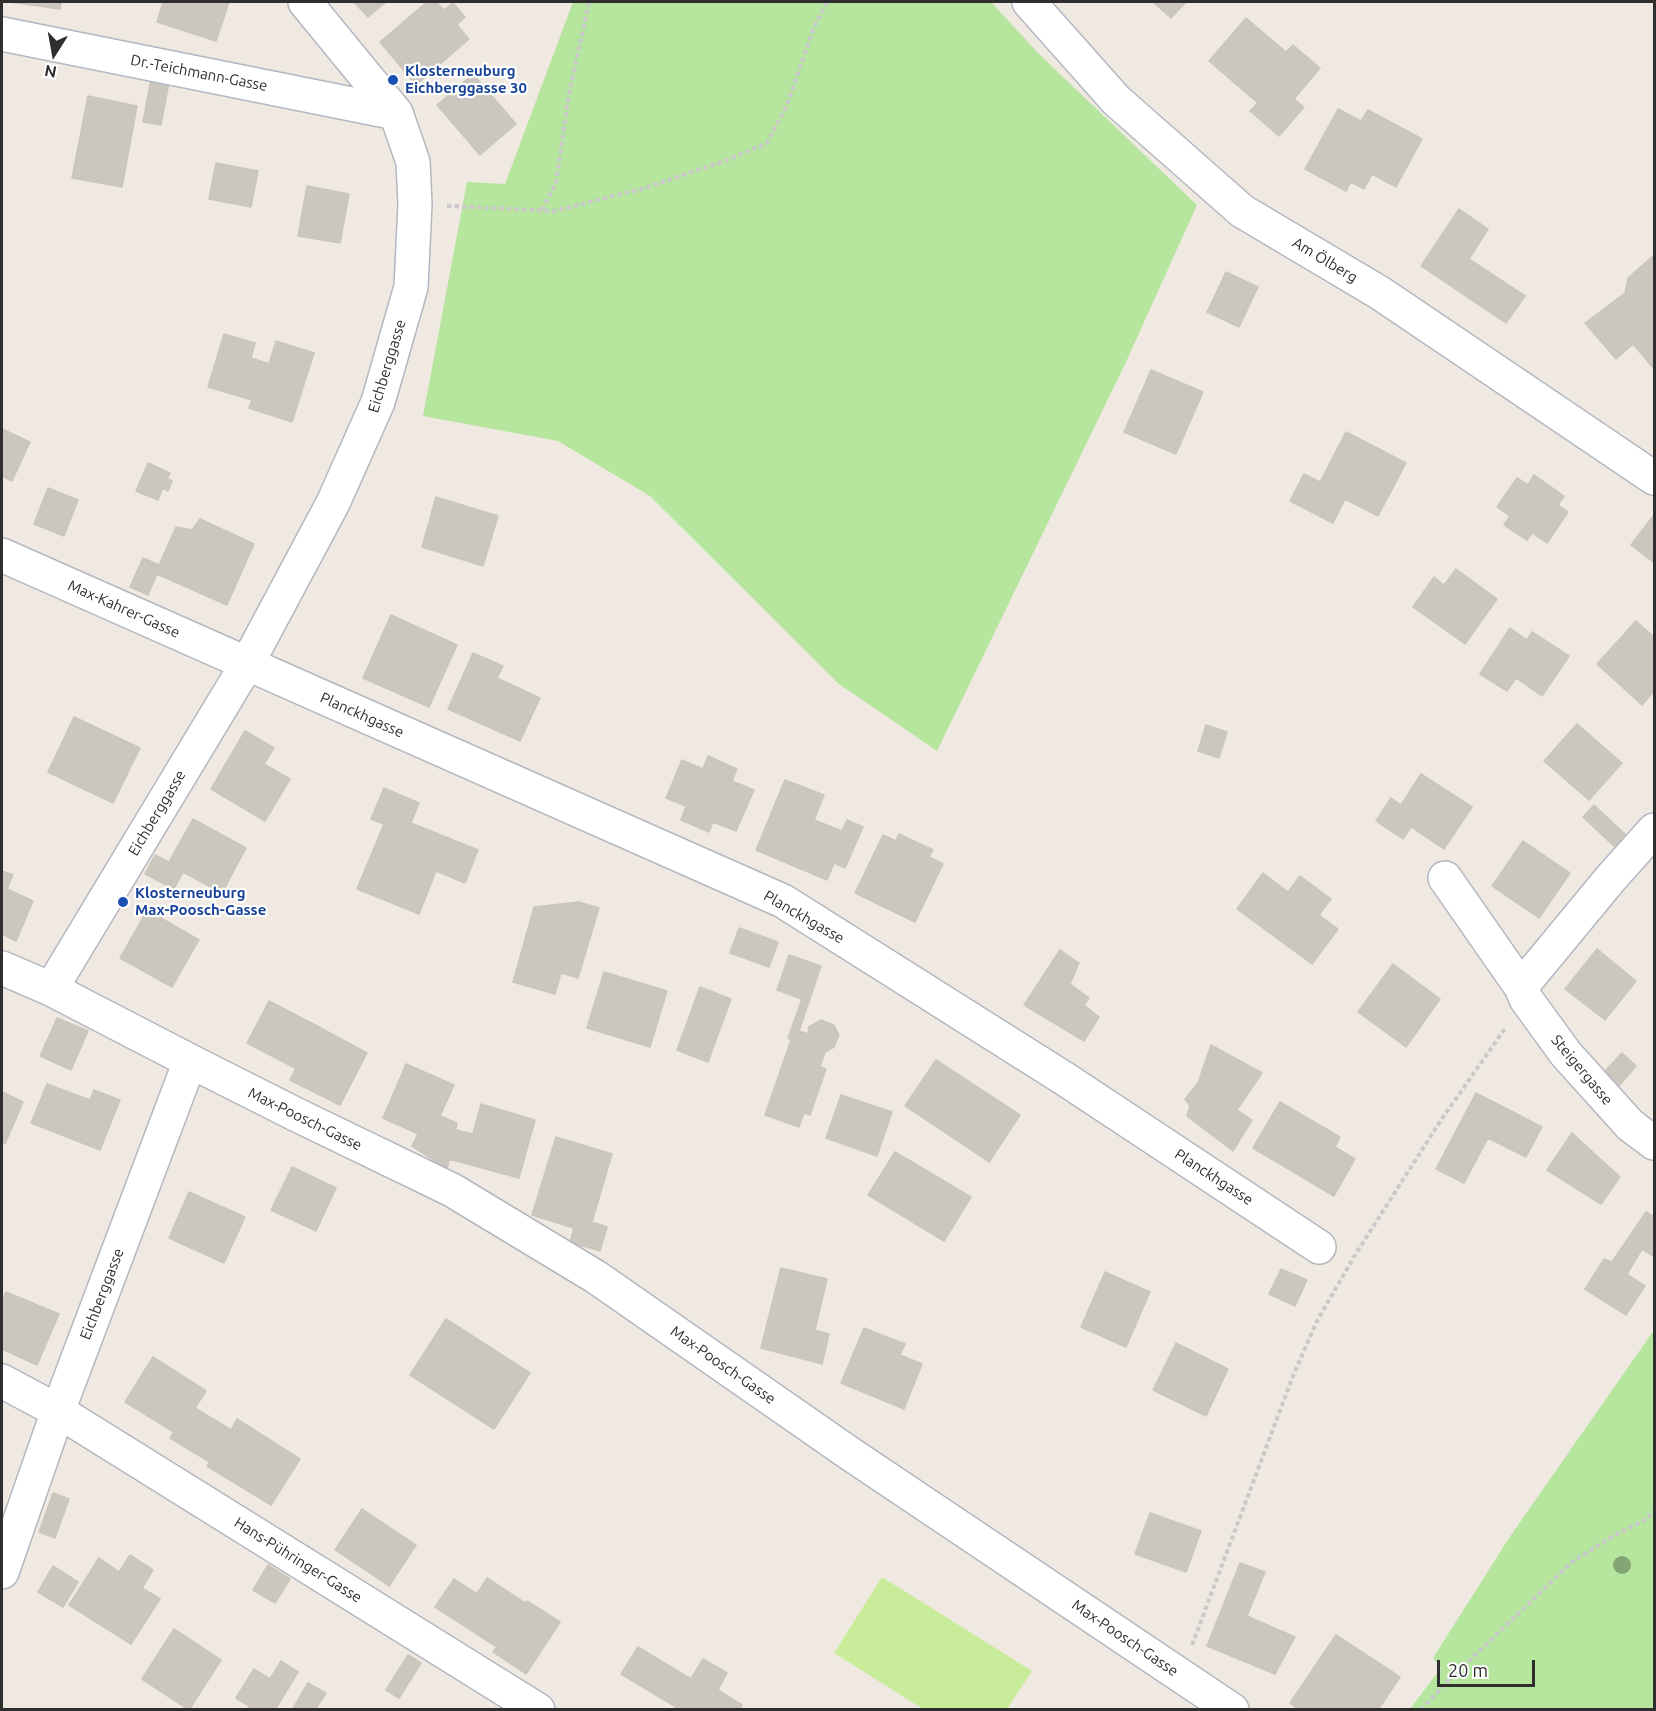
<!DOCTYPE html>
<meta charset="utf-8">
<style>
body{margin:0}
#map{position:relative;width:1656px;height:1711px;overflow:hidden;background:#efe9e1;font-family:Ubuntu,sans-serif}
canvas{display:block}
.frame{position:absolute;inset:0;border:3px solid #2e2e2e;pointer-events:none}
.north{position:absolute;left:24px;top:24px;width:60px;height:60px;-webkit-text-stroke:4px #fff;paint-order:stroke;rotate:191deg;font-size:16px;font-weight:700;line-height:24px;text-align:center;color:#2e2e2e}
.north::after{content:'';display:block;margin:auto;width:21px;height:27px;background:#2e2e2e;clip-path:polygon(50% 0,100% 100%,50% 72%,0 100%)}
.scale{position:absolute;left:1437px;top:1660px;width:98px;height:27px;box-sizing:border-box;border:3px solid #2e2e2e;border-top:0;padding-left:8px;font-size:18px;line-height:21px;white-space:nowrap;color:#2e2e2e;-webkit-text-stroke:4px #fff;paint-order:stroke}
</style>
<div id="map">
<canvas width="1656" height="1711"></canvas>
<div class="frame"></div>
<div class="north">N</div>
<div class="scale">20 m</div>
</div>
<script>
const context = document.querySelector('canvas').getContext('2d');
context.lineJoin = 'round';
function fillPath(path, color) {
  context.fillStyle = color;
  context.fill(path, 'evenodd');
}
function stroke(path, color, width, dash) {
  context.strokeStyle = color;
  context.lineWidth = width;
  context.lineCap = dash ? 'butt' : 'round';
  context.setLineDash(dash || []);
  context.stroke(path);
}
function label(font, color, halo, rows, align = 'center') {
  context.font = font + ' Ubuntu,sans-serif';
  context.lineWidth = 4.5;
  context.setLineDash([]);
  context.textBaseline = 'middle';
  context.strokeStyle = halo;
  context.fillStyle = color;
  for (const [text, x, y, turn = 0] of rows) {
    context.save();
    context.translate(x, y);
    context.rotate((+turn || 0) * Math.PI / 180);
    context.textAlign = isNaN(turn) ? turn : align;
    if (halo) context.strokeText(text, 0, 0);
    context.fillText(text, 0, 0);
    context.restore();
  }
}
fillPath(new Path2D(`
 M573,2H991L1039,54L1197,205L1126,362L937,751L839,684L650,496L558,441L423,416L467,182L505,184Z
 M1654,1330V1709H1410L1441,1668L1433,1658L1509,1538Z`), '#b6e59e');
fillPath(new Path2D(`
 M882,1577L1032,1671L1007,1709H923L834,1653Z`), '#c9ec9a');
const building = new Path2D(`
 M10,2H61L60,9Z
 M163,2H229L216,41L157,22Z
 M354,2H386L368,17Z
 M427,2H436L444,10L453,3L465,17L457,25L469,39L416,85L380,42Z
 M1153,2H1186L1171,18Z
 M1246,18L1286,52L1293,45L1320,68L1294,99L1304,107L1279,136L1250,111L1258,103L1209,61Z
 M473,74L516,124L480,155L437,105Z
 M151,79L169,82L161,125L143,122Z
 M88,96L137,106L122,187L72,178Z
 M1338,109L1361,121L1368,110L1422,139L1396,187L1372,174L1364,189L1351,182L1346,191L1305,169Z
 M216,163L258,171L251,207L209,199Z
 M307,186L349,194L340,243L298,236Z
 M1459,209L1488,229L1469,259L1525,296L1506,323L1421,266Z
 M1654,255V369L1633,344L1616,359L1585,323L1625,293L1628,278Z
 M1226,272L1258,287L1239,327L1207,312Z
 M224,334L255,343L251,358L269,364L276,341L314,353L292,422L249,408L252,400L208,387Z
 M1151,370L1203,392L1176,454L1124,432Z
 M2,429L30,442L12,481L2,476Z
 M1346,432L1406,463L1378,516L1345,499L1333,523L1290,501L1304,474L1320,482Z
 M148,463L170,473L167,478L172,481L168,491L163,488L158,500L136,491Z
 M1534,475L1564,496L1558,505L1568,512L1547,543L1532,533L1527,540L1504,525L1510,516L1497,507L1517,478L1528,485Z
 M48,488L78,500L64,536L34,524Z
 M436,497L498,516L483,566L422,547Z
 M1654,515V563L1631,545Z
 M200,519L254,544L227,605L157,574L148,595L130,587L143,558L159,565L176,527L192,530Z
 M1456,569L1497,599L1465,644L1413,607L1434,577L1444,585Z
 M391,615L457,645L429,707L363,678Z
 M1636,621L1654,637V691L1642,705L1597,664Z
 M1510,628L1527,640L1532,632L1569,656L1542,696L1516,678L1507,691L1480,674Z
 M473,653L503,666L497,678L540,698L520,741L448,709Z
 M74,717L140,748L113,803L48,772Z
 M1577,724L1622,763L1589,800L1544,761Z
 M1206,725L1227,732L1219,758L1198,751Z
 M245,731L274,748L264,764L290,779L265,821L211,789Z
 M708,756L737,769L732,781L754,790L736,831L713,822L709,832L681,820L686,806L666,798L682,760L703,769Z
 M1421,774L1472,807L1444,849L1411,827L1403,839L1376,821L1391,798L1401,805Z
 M785,780L824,795L814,820L842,831L847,820L863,827L845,868L834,863L827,880L756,850Z
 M384,788L419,803L411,823L478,850L465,883L436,871L419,914L357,889L384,824L371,819Z
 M1594,805L1628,837L1617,849L1583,817Z
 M193,819L246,848L222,893L183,872L174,889L145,874L155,855L169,862Z
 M899,834L933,850L929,857L943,864L915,922L855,893L883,835L896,841Z
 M1523,841L1570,873L1539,918L1492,886Z
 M2,871L13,875L7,889L33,901L16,941L2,934Z
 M1263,873L1288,892L1300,876L1331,899L1319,915L1338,929L1312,964L1237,909Z
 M579,902L599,908L578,978L561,973L555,994L513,982L534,907Z
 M147,910L199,940L172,987L120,958Z
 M739,928L778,942L769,967L730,953Z
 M1597,949L1636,981L1605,1020L1565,989Z
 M1060,950L1079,963L1070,984L1089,998L1084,1005L1099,1017L1084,1041L1024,1005Z
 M789,955L821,966L799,1031L808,1034L809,1027L821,1020L834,1025L839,1035L834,1047L825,1052L820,1067L826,1069L810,1115L804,1113L799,1127L765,1115L791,1040L788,1038L802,999L777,990Z
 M1393,964L1440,999L1406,1047L1358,1012Z
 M604,972L667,991L650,1047L587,1028Z
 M700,987L731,999L708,1062L677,1050Z
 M269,1001L317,1026L295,1068L247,1043Z
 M57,1018L88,1031L71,1070L40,1056Z
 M317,1026L367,1053L340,1105L290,1080Z
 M1211,1045L1262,1073L1237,1110L1252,1120L1233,1151L1187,1116L1190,1106L1185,1099L1198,1083Z
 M1622,1053L1636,1066L1619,1086L1604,1072Z
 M936,1060L1020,1115L989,1162L905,1106Z
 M406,1064L454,1085L440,1116L457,1123L447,1169L412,1146L418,1134L383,1118Z
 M47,1084L90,1100L94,1090L120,1100L100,1150L31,1123Z
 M2,1092L23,1102L5,1144L2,1142Z
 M1476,1093L1542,1127L1526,1157L1488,1138L1464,1183L1436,1169Z
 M841,1095L892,1112L877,1156L826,1138Z
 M1280,1102L1340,1137L1335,1147L1355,1159L1334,1196L1253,1148Z
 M481,1104L535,1120L519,1178L449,1159L456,1130L473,1134Z
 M1572,1133L1620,1177L1601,1204L1547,1170Z
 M556,1137L612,1154L592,1222L607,1227L600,1251L570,1242L574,1228L532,1215Z
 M895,1152L971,1197L944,1241L868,1195Z
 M292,1167L336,1188L316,1231L271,1210Z
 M189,1192L245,1217L224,1263L169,1238Z
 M1646,1212L1654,1217V1257L1642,1249L1627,1274L1645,1286L1626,1315L1585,1289L1604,1259L1612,1262Z
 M781,1268L827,1279L815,1330L829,1334L822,1364L761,1348Z
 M1281,1269L1307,1280L1295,1306L1269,1294Z
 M1105,1272L1150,1292L1126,1347L1081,1327Z
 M6,1292L59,1314L37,1365L2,1349V1302Z
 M446,1319L530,1373L494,1429L410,1375Z
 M864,1328L905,1344L900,1355L922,1364L904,1409L841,1383Z
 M1176,1343L1228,1369L1206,1416L1153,1390Z
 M153,1357L206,1391L195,1408L213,1419L193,1452L170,1438L174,1432L125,1402Z
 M213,1419L231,1430L237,1419L300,1459L271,1505L207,1466L210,1462L193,1452Z
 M53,1493L69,1499L55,1538L39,1532Z
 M362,1509L416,1545L389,1586L335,1550Z
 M1150,1513L1201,1531L1186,1572L1135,1554Z
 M130,1555L153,1570L142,1588L160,1599L131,1644L69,1605L99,1558L119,1572Z
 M1240,1563L1265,1572L1247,1616L1295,1637L1275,1674L1207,1646Z
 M268,1565L290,1579L275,1603L253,1590Z
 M53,1566L78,1582L63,1607L38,1592Z
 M487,1578L525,1603L527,1601L560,1622L526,1674L493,1652L497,1647L435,1607L454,1579L477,1594Z
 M174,1629L221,1660L189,1710L142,1679Z
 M1336,1635L1400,1677L1378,1710H1299L1290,1703Z
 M638,1647L691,1679L703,1659L727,1673L718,1690L742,1705L739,1710H674L676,1707L621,1674Z
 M408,1655L421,1663L399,1698L386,1690Z
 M281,1661L298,1672L275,1710H247L249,1706L236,1698L254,1669L270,1679Z
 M308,1683L326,1693L315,1710H292Z`);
fillPath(building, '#cbc7bf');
stroke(building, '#cbc5ba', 1.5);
const street = new Path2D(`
 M1029,2L1116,100L1242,211L1380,293L1654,478
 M2,34L396,113
 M2,555L783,901L1065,1079L1319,1247
 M1445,878L1521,987L1526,999L1566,1054L1630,1125L1654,1143
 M2,968L51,989
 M1521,987L1611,878L1654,830
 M190,1061L295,1114L452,1190L596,1277L849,1453L1232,1710
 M2,1381L58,1411L538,1710
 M2,1572L58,1411L190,1061L51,989L247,664L333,503L378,402L411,287L415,204L413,162L396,113L305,2`);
stroke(street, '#b4b7c1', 36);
stroke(new Path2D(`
 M447,206L554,211L645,188L727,160L767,143L787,105L814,27L827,2
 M542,210L556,183L569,94L589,2
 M1192,1645L1293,1376L1317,1321L1355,1255L1441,1120L1506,1027
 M1421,1710L1447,1682L1572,1562L1613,1536L1645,1520L1654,1511`), '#c9c9c9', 4, [4.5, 3]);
stroke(street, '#fff', 33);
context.fillStyle = '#84a574';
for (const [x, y] of [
 [1622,1565]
]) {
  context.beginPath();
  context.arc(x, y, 9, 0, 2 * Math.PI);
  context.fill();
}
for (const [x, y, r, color] of [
 [393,80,6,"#1a4fb4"],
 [123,902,6,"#1a4fb4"]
]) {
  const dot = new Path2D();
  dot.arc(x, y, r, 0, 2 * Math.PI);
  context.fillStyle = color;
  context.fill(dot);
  stroke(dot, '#fff', 2);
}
label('bold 15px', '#164399', '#fff', [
 ["Klosterneuburg",405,71],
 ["Eichberggasse 30",405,88],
 ["Klosterneuburg",135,893],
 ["Max-Poosch-Gasse",135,910]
], 'left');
label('15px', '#2e2e2e', '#fff', [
 ["Dr.-Teichmann-Gasse",199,73,11],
 ["Am Ölberg",1325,260,31],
 ["Eichberggasse",387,366,-73],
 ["Max-Kahrer-Gasse",124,609,24],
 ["Planckhgasse",362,715,24],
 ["Eichberggasse",157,813,-59],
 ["Planckhgasse",804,917,30],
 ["Steigergasse",1582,1070,50],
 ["Max-Poosch-Gasse",305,1119,26],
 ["Planckhgasse",1214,1177,33],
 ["Eichberggasse",102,1294,-69],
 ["Max-Poosch-Gasse",723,1365,35],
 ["Hans-Pühringer-Gasse",298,1560,32],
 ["Max-Poosch-Gasse",1125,1638,34]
]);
</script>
